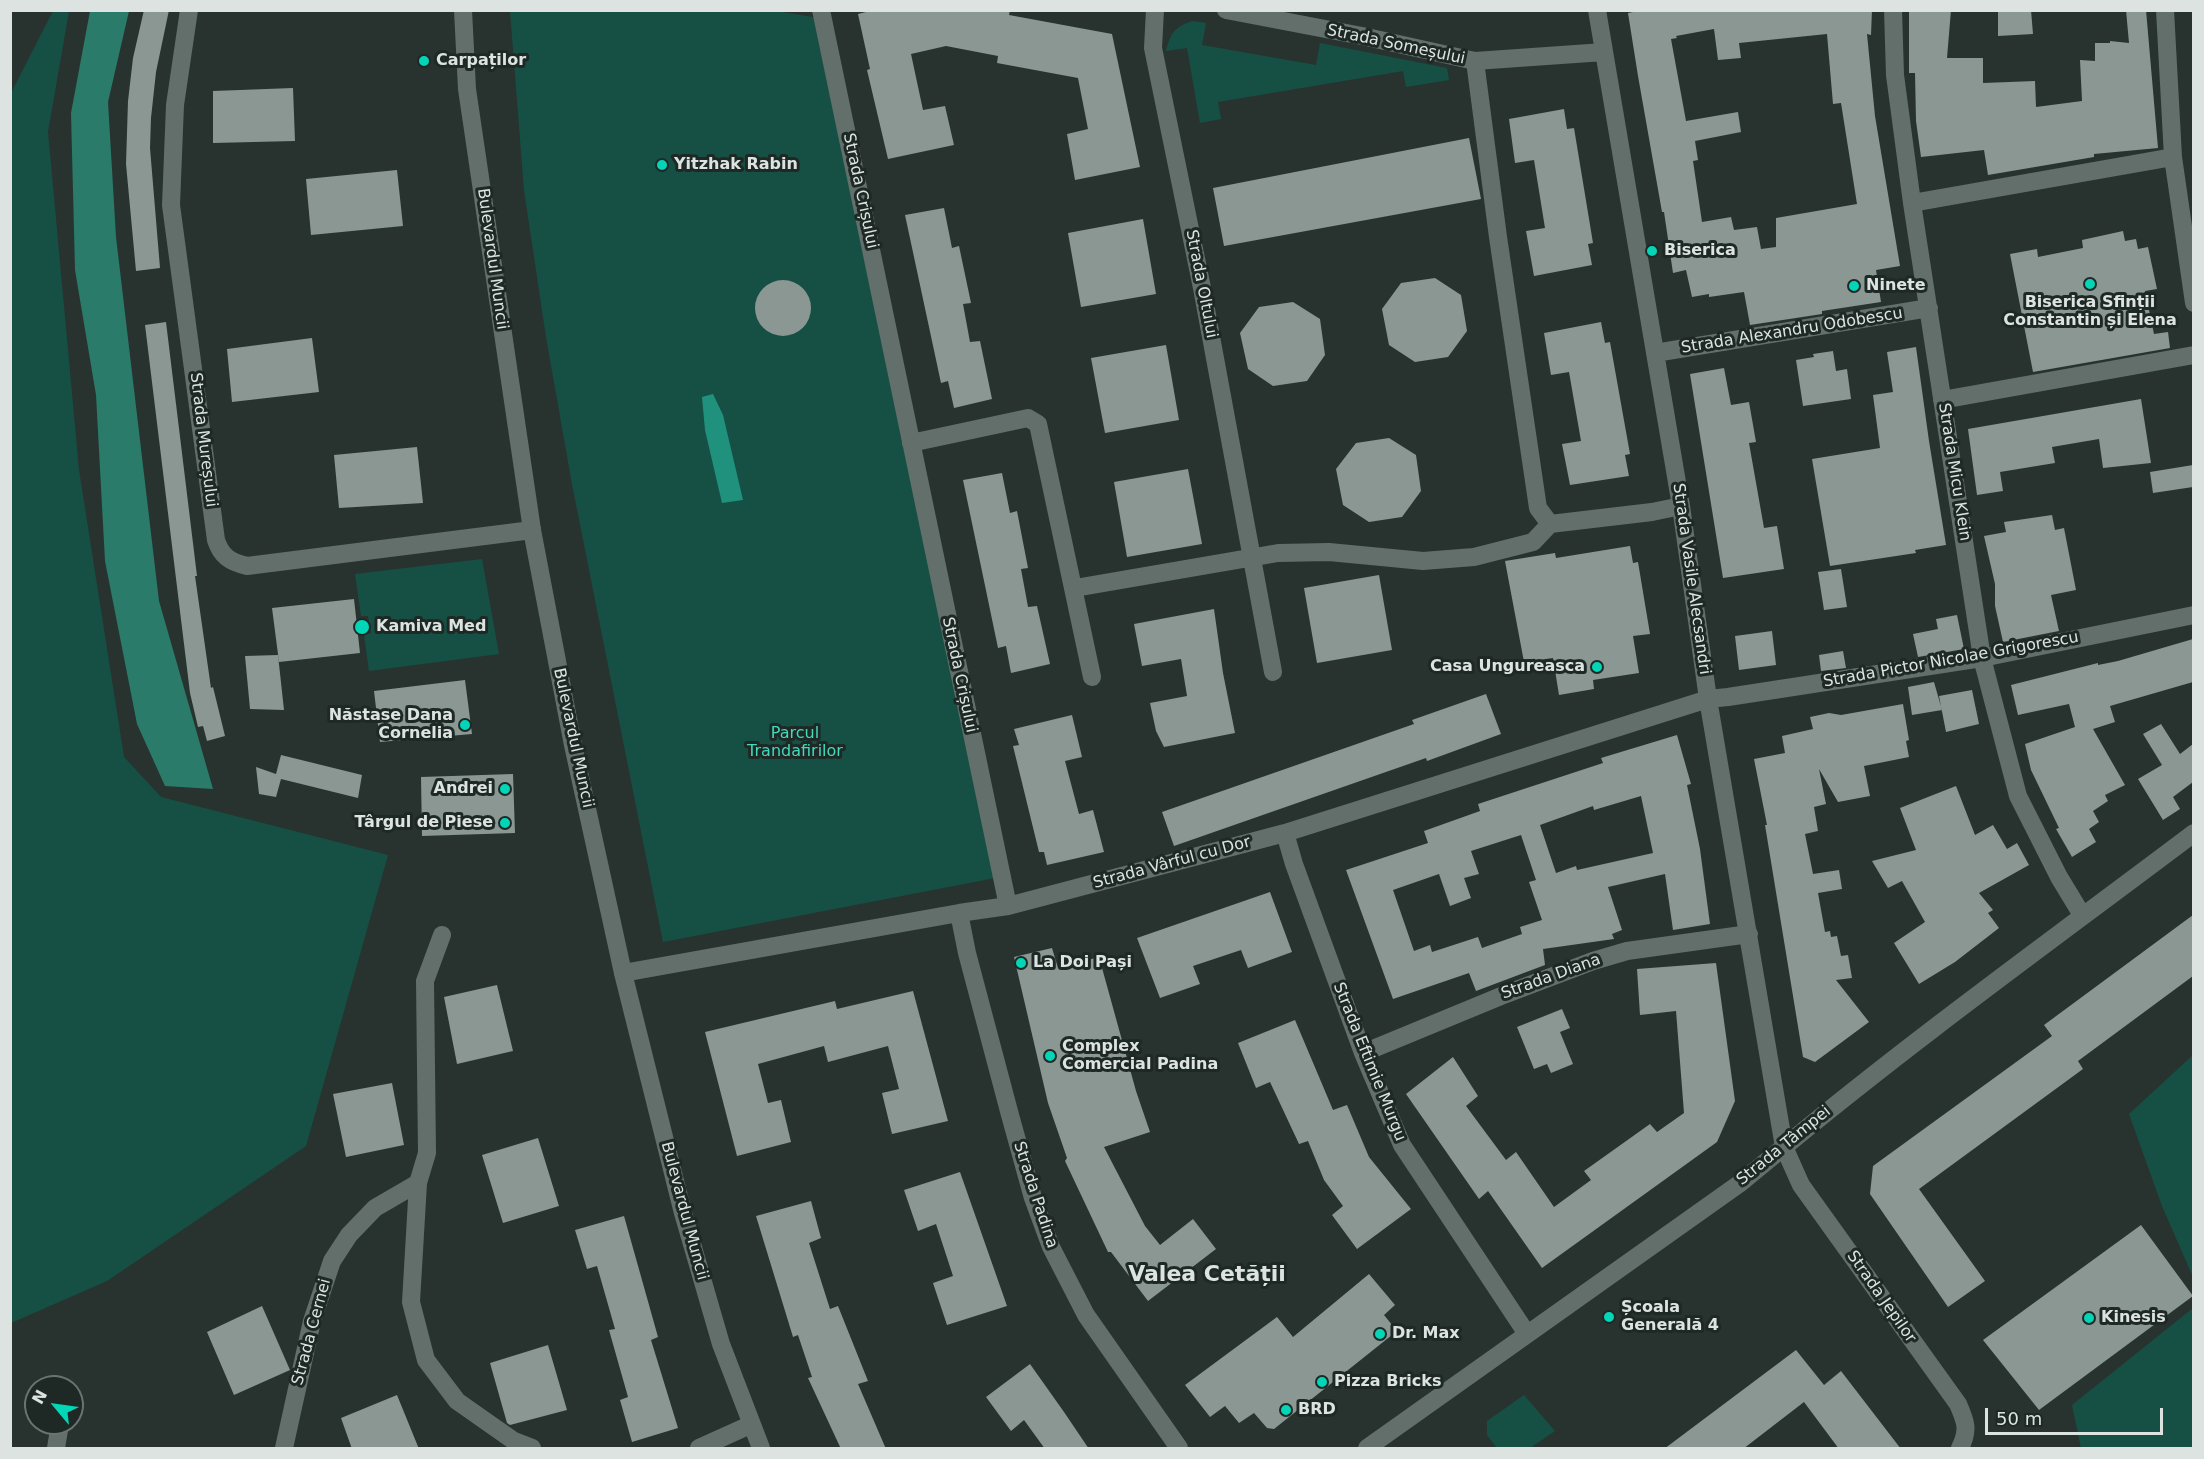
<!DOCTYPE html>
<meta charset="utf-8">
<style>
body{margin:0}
#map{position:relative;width:2204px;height:1459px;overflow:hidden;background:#283330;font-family:"DejaVu Sans",sans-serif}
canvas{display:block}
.frame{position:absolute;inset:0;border:12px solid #dce3e1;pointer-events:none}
.north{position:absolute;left:24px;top:1375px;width:60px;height:60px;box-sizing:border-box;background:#1e2926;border:2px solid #6a7371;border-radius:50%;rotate:299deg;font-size:16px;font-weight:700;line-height:24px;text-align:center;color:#dce3e1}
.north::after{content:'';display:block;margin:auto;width:21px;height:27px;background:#04d5b6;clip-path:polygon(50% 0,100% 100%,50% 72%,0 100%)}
.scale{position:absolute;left:1985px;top:1408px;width:178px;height:27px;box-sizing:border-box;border:3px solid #dce3e1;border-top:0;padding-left:8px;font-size:18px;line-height:21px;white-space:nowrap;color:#dce3e1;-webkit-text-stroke:4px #1e2926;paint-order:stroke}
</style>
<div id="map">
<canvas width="2204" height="1459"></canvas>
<div class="frame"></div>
<div class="north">N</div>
<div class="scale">50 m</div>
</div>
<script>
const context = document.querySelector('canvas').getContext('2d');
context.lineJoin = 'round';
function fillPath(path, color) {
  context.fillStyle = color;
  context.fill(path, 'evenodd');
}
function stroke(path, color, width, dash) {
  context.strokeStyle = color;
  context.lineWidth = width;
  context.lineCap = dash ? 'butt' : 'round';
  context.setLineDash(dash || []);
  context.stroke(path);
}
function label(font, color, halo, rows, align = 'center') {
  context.font = font + ' "DejaVu Sans",sans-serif';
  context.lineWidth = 6;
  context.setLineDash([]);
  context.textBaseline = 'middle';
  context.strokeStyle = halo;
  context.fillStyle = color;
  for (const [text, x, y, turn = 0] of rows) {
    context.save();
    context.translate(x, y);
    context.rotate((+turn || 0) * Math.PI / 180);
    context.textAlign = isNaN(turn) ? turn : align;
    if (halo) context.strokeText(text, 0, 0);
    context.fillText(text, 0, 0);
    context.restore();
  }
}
fillPath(new Path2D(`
 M771,10L818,18L995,878L663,942L572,484L546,337L524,190L510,11Z
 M53,11H69L48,132L79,470L124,757L161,797L388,855L306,1146L107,1281L11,1323L10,95Z
 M1193,21L1206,23L1202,45L1316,65L1320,43L1447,68L1449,80L1406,87L1403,71L1218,102L1221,119L1200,123L1187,48L1166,51C1170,34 1175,26 1193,21Z
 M482,559L499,654L369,671L364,635L371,633L368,616H361L355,574Z
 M2193,1055V1277L2162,1206L2129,1114Z
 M2193,1308V1448H2081L2072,1405Z
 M1524,1395L1555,1431L1530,1448H1497L1487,1435V1421Z`), '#165045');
fillPath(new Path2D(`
 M90,11H129L108,102L116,237L159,601L213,789L165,786L137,724L105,561L96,395L75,270L71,113Z`), '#2a7b6a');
fillPath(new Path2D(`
 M713,394L723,415L743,500L722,503L705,430L702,397Z`), '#20917d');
fillPath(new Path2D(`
 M144,10H169L156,72L151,118L150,148L160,268L136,271L126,164L128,101L133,58Z
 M874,10H1010L1009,15L1112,34L1140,167L1075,180L1067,134L1088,129L1078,78L997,63L998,56L946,46L911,54L923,110L945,106L954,145L888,159L867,70L870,69L858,14Z
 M1643,10H1760V12L1872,10L1871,35L1867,34L1875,116L1900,266L1876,270L1881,302L1822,311V314L1750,325L1744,292L1709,297V294L1692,297L1686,270L1673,273L1664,212H1662L1638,76L1628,13ZM1714,29L1718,60L1741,58L1739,43L1827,34L1833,104L1841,103L1857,204L1776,218V247L1761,249L1757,227L1734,230L1731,217L1702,222L1693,161L1698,160L1695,141L1741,132L1738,112L1686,121L1671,39L1677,38L1676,36Z
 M1909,10H1951L1947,58H1983V83L2035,81L2036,107L2082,101L2080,60L2095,61V43H2110V41L2129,43L2126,10H2146L2158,148L2094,154V157L1988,175L1984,150L1921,157L1916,121L1915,73H1909Z
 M1998,10H2031L2033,34L1998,36Z
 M293,88L295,141L213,143V91Z
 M1564,109L1567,129L1574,128L1593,243L1588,244L1592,265L1534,276L1526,231L1545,228L1534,160L1515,163L1509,119Z
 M1469,138L1481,199L1224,246L1213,188Z
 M397,170L403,226L311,235L306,179Z
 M944,208L952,248L959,246L971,303L963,304L970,342L980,341L992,399L954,408L948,381L941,383L905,215Z
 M1143,219L1156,294L1081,307L1068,233Z
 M2123,231L2125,241L2136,239L2138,249L2148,247L2157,289L2145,291L2154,334L2168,332L2170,348L2033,372L2010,254L2037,249L2038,257L2083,248L2082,240Z
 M1435,278L1461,295L1467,331L1448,357L1415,362L1389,345L1382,309L1401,283Z
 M755 308a28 28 0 1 1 56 0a28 28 0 1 1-56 0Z
 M1293,302L1320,319L1325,355L1307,381L1273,386L1248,369L1240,333L1259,307Z
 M166,322L197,576H195L211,688L213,687L225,736L207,741L203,726L198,727L190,693L145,325Z
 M1601,322L1605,343L1610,342L1630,454L1625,455L1629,476L1570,485L1562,444L1581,441L1569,372L1551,375L1544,333Z
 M312,338L319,392L232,402L227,349Z
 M1166,345L1179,420L1105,433L1091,358Z
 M1916,347L1929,441L1946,545L1915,550L1916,553L1830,566L1812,459L1880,448L1873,395L1893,392L1887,352Z
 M1833,351L1836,371L1847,369L1851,399L1803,406L1796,360L1814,357L1813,354Z
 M1724,368L1731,405L1749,402L1756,442L1749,443L1764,528L1777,526L1784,569L1723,578L1690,374Z
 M2141,399L2151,463L2103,468L2099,439L2052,447L2055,463L2000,472L2003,491L1977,495L1968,429Z
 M1389,438L1416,455L1421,491L1402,517L1369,522L1343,505L1336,469L1356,443Z
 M417,447L423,503L339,508L334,455Z
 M2193,465V487L2153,493L2150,472Z
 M1188,469L1202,544L1127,557L1114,482Z
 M1002,473L1010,513L1017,511L1028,568L1021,569L1028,607L1037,606L1050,664L1011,673L1006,646L998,648L963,480Z
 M2052,515L2055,530L2064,528L2076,590L2051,595L2059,631L2003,642L1995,606V584L1984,536L2006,532L2004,522Z
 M1630,546L1633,563L1638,562L1650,634L1633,636L1639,673L1593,680L1594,689L1559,695L1553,658L1524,662L1505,561L1555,553L1556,558Z
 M1841,569L1847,607L1824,610L1818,572Z
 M1379,575L1392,650L1317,663L1304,588Z
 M354,599L360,653L279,662L272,608Z
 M1214,609L1223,673L1235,733L1164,747L1156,731L1150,703L1187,696L1181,659L1142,666L1134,624Z
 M1957,615L1964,649L1918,657L1913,634L1938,629L1936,619Z
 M1772,631L1776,665L1739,670L1735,636Z
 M2193,639V682L2110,706L2115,722L2093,729L2125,785L2105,795L2108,801L2093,811L2099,822L2089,829L2096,842L2072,857L2056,829L2059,828L2031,770L2025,744L2075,727L2069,704L2018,715L2011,685L2098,663V665L2118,661Z
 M1843,651L1846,668L1821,671L1819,655Z
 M278,655L284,710L250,709L245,656Z
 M465,680L472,734L380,742L374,691Z
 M1934,682L1942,710L1912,715L1908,687Z
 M1972,690L1979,724L1946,732L1939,696Z
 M1486,694L1501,734L1427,761L1426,758L1174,846L1162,812L1414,724L1412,720Z
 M1903,704L1909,740L1906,741L1909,757L1864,766L1870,796L1838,802L1819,769L1826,804L1814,807L1818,831L1805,834L1813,874L1839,870L1842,889L1818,893L1825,932L1830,931L1831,937L1837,936L1841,956L1848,955L1852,978L1836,980L1869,1022L1815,1062L1803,1057L1765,825H1767L1754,759L1785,753L1782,736L1813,729L1810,717L1829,713L1841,715Z
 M1072,715L1082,757L1065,761L1079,814L1093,810L1104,852L1047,865L1044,852H1039L1013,746L1019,745L1014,729Z
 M2161,724L2180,754L2193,744V782L2173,797L2180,809L2163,820L2138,779L2162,765L2143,734Z
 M1677,735L1691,784L1687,785L1700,849L1710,924L1673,930L1665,874L1608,887L1622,930L1612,934L1614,939L1543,949L1545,965L1476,991L1469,973L1393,999L1346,870L1428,843L1424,831L1480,811L1478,804L1603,763L1601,758ZM1641,796L1653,853L1577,870L1576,866L1556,873L1540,825L1593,806L1594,810ZM1521,835L1536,880L1529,882L1542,920L1520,927L1522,934L1482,948L1478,937L1432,952L1430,945L1414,951L1393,890L1439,874L1450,906L1471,898L1464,878L1479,874L1471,851Z
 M281,755L362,775L358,798L281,779L276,797L259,794L256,767L276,774Z
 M513,774L515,833L422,836L421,777Z
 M1956,786L1975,835L1993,825L2007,849L2017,843L2029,865L1979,893L1993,910L1988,913L1999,928L1955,962L1919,984L1894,943L1925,922L1902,881L1888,888L1872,861L1916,850L1900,808Z
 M1270,892L1292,952L1248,968L1241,950L1193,966L1200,984L1160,998L1137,938Z
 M2193,915V976L2078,1061L2083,1069L1919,1189L1985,1281L1948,1307L1870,1194L1873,1166L2052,1036L2044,1025Z
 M1052,948L1058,968L1099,957L1136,1091L1150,1132L1104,1147L1145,1226L1160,1245L1193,1219L1216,1249L1148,1301L1111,1252H1108L1065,1161L1067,1158L1048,1103L1014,957Z
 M1716,963L1735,1101L1717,1142L1542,1268L1488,1191L1479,1199L1406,1094L1453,1057L1478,1096L1466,1106L1506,1160L1516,1152L1554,1207L1591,1180L1584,1171L1650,1124L1657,1132L1684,1113L1676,1011L1640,1015L1637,969Z
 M497,985L513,1051L457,1064L444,997Z
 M913,991L948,1121L892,1134L882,1093L899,1089L888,1046L828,1062L824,1046L758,1064L768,1103L781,1100L791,1142L737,1156L705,1032L835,1001L837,1009Z
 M1562,1009L1570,1028L1560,1032L1573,1064L1551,1073L1547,1064L1534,1069L1517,1027Z
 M1295,1020L1333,1110L1347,1105L1369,1157L1411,1209L1357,1249L1332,1215L1343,1206L1324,1180L1308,1141L1299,1144L1270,1082L1256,1088L1238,1043Z
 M392,1083L404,1145L346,1157L333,1094Z
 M538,1138L559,1206L503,1223L482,1155Z
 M960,1172L1007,1306L947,1325L933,1283L953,1276L936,1224L918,1231L904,1190Z
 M811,1201L821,1238L809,1243L830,1309L838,1306L868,1381L858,1384L886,1449H841L808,1378L812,1377L798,1335L793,1337L756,1216Z
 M624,1216L658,1337L651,1340L678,1428L632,1442L620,1400L628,1397L609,1330L615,1329L597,1266L587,1269L575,1230Z
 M2141,1225L2193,1296L2039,1410L1983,1340Z
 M1369,1274L1395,1305L1384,1315L1397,1331L1274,1429L1267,1428L1254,1413L1239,1423L1225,1406L1210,1417L1185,1385L1277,1317L1293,1337Z
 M262,1306L290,1370L234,1395L207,1332Z
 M548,1345L567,1410L510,1425L507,1423L490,1363Z
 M1796,1350L1824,1385L1841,1371L1901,1449H1839L1804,1402L1743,1449H1664Z
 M1030,1364L1064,1412L1089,1449H1045L1024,1420L1011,1431L986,1397Z
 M397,1395L419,1449H352L341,1418Z`), '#8a9793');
stroke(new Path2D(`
 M189,10L175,105L171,205L216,540C221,556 230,562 247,566L532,530
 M821,10L1008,906
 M1155,10L1153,48L1202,288L1273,672
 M1226,10L1362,36L1475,61L1604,52
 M1597,10L1681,506L1708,699L1784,1147L1801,1185L1958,1404C1966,1422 1969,1430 1960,1448
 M1893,10L1895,75L1912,203L1982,658L2018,796L2059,877L2082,915
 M2165,10L2173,157L2194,303
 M1475,61L1498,237L1538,508L1550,524L1652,512L1681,506
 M1912,203L2173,157
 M1655,353L1929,308
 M1942,400L2194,355
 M911,443L1028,418L1038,424L1092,677
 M1075,588L1278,553L1329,552L1423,561L1474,557L1533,542L1550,524
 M1285,833L1294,864L1363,1053L1402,1145L1527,1334
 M959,913L967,953L1010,1115L1033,1198L1051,1247L1086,1315L1179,1448
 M442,935L425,981L427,1153L418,1183L411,1302L426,1360L457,1401L514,1441L532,1448
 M623,973L959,913L1008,906L1285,833L1708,699L1728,697L1982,658L2194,615
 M1363,1053L1506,994L1593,961L1627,951L1749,934
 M1784,1147C1917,1037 2056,937 2194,833
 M56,1448L59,1430
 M284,1448L312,1321L332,1261L349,1235L375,1208L418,1183
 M699,1448L750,1425`), '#636f6b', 18);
stroke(new Path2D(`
 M1367,1448L1739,1184L1784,1147`), '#636f6b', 18);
stroke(new Path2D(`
 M463,10L467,89L532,530L573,745L623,973L683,1213L721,1344L761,1448`), '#636f6b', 18);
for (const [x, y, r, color] of [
 [424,61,6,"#04d5b6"],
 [662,165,6,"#04d5b6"],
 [1652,251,6,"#04d5b6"],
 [2090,284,6,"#04d5b6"],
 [1854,286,6,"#04d5b6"],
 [362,627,8,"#04d5b6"],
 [1597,667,6,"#04d5b6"],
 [465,725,6,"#04d5b6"],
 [505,789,6,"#04d5b6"],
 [505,823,6,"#04d5b6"],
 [1021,963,6,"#04d5b6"],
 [1050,1056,6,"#04d5b6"],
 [1609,1317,6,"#04d5b6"],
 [2089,1318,6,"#04d5b6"],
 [1380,1334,6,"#04d5b6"],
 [1322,1382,6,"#04d5b6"],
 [1286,1410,6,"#04d5b6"]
]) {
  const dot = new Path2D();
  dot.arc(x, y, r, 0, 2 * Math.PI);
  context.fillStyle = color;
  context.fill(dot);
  stroke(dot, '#1e2926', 2);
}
label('16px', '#dce3e1', '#1e2926', [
 ["Strada Someșului",1396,45,12],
 ["Strada Crișului",860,191,78],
 ["Bulevardul Muncii",492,259,82],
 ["Strada Oltului",1201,284,79],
 ["Strada Alexandru Odobescu",1792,331,-9],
 ["Strada Mureșului",203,440,83],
 ["Strada Micu Klein",1954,472,81],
 ["Strada Vasile Alecsandri",1691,579,82],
 ["Strada Pictor Nicolae Grigorescu",1951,660,-10],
 ["Strada Crișului",959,675,78],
 ["Bulevardul Muncii",573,738,78],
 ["Strada Vârful cu Dor",1172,863,-15],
 ["Strada Diana",1551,977,-20],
 ["Strada Eftimie Murgu",1369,1062,68],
 ["Strada Tâmpei",1784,1146,-39],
 ["Strada Padina",1035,1195,72],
 ["Bulevardul Muncii",684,1211,75],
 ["Strada Jepilor",1881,1297,55],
 ["Strada Cernei",312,1332,-75]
]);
label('bold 16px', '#dce3e1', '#1e2926', [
 ["Carpaților",436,61],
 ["Yitzhak Rabin",674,165],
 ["Biserica",1664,251],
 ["Ninete",1866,286],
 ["Biserica Sfinții",2090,303,"center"],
 ["Constantin și Elena",2090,321,"center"],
 ["Kamiva Med",376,627],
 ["Casa Ungureasca",1585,667,"right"],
 ["Năstase Dana",453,716,"right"],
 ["Cornelia",453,734,"right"],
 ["Andrei",493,789,"right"],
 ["Târgul de Piese",493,823,"right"],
 ["La Doi Pași",1033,963],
 ["Complex",1062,1047],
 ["Comercial Padina",1062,1065],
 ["Școala",1621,1308],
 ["Generală 4",1621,1326],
 ["Kinesis",2101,1318],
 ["Dr. Max",1392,1334],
 ["Pizza Bricks",1334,1382],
 ["BRD",1298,1410]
], 'left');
label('16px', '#42d9bd', '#1e2926', [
 ["Parcul",795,734],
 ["Trandafirilor",795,752]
]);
label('bold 22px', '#dce3e1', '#1e2926', [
 ["Valea Cetății",1207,1275]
]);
</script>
